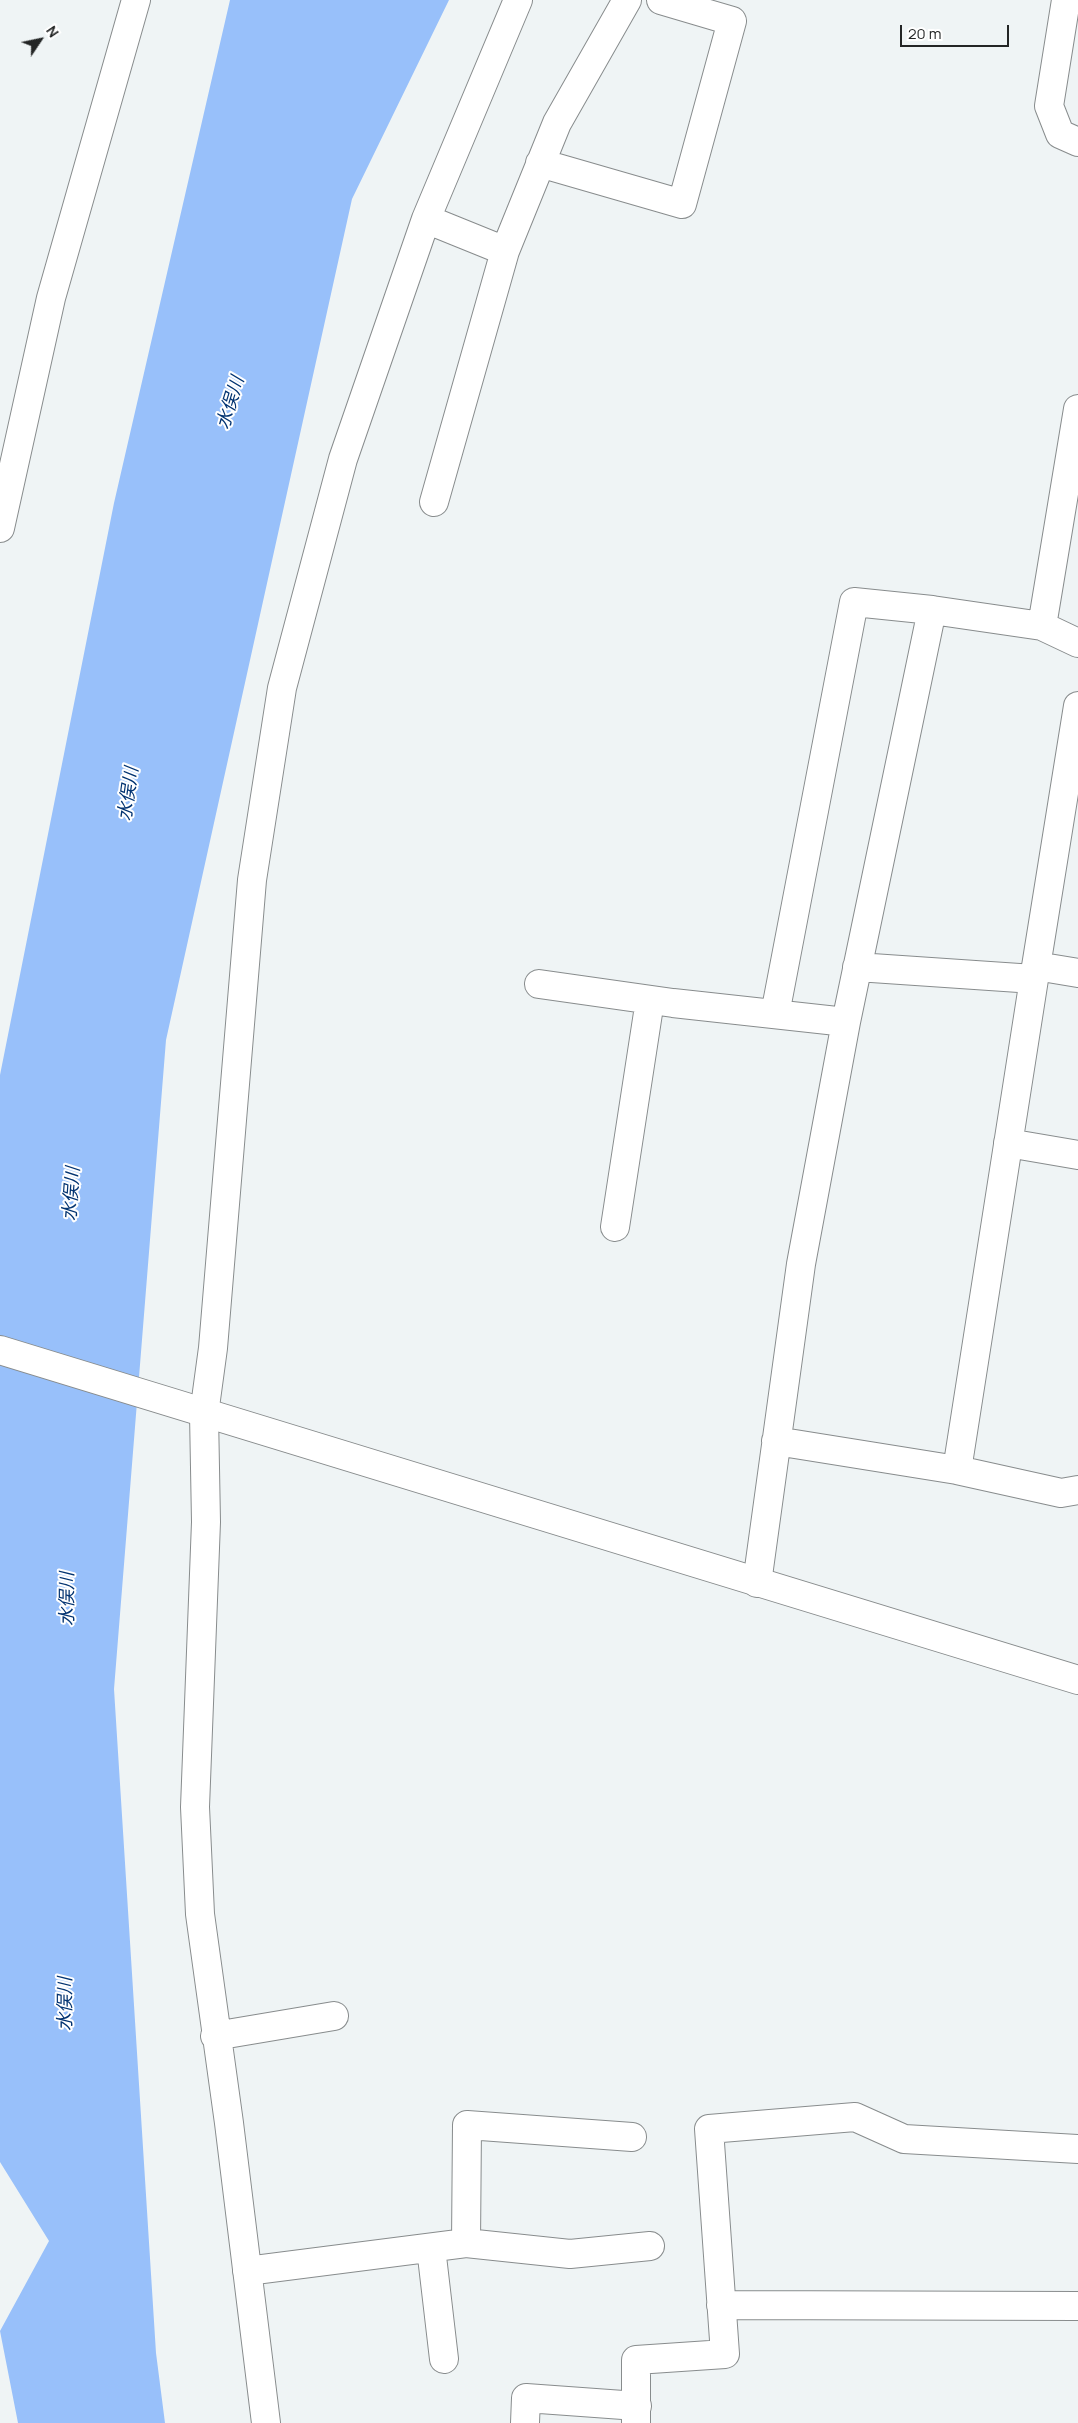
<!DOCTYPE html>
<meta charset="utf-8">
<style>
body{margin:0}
#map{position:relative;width:1078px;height:2423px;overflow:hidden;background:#eff4f5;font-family:Manrope,sans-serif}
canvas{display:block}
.north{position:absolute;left:15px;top:15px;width:50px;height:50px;-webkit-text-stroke:4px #fff;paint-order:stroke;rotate:56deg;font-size:14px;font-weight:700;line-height:20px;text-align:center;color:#232525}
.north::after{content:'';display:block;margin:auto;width:18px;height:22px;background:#232525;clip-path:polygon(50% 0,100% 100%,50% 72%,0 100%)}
.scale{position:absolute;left:900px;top:25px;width:109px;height:22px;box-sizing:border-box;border:2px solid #232525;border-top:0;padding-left:6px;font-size:15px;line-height:18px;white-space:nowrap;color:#232525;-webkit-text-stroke:4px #fff;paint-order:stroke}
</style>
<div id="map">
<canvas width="1078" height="2423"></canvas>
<div class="north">N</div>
<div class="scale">20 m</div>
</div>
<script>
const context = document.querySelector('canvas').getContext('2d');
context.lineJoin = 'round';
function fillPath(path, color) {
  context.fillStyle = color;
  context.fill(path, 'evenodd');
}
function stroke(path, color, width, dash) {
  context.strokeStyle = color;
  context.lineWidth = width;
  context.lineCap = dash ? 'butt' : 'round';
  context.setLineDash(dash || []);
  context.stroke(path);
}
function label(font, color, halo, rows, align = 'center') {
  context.font = font + ' Manrope,"Noto Sans JP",sans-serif';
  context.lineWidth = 4;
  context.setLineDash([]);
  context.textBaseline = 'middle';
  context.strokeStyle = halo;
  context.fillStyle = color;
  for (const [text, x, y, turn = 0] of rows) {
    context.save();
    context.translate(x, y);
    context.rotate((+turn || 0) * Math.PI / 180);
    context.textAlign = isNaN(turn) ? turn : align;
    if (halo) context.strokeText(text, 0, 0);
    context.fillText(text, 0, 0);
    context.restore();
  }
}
fillPath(new Path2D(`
 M230,0H449L352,199L166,1040L114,1689L156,2353L165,2423H18L0,2331L49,2241L0,2162V1075L114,503Z`), '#98c0fa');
const street = new Path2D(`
 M1066,0L1049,106L1060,134L1078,142
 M540,163L682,204L732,21L661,0
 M426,219L505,251L434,502
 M505,251L557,123L627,0
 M0,528L51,298L136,0
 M1042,626L1078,409
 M1036,966L1078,973
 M1034,979L1078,706
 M539,984L673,1003L846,1022
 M775,1014L854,602L932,610
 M1008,1143L1078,1155
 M615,1227L650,1000
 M776,1441L957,1470L1034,979L857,967
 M957,1470L1061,1493L1078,1490
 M757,1583L801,1264L846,1022L932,610L1042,626L1078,643
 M215,2036L334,2016
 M466,2243L467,2125L632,2137
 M431,2248L444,2359
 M247,2271L466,2243L570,2254L650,2246
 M721,2305L1078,2306
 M266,2423L229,2123L200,1914L195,1807L206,1522L204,1414L213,1348L252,880L282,688L343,459L426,219L518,0
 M525,2423L526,2398L637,2406
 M636,2423V2360L725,2354L709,2129L855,2117L904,2139L1078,2149`);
const secondary = new Path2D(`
 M0,1350L1078,1680`);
stroke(street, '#888c8d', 30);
stroke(secondary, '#888c8d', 30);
stroke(street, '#fff', 28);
stroke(secondary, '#fff', 28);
label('italic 18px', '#023371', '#fff', [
 ["水俣川",231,403,-73],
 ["水俣川",129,794,-82],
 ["水俣川",72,1194,-86],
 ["水俣川",68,1599,-90],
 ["水俣川",66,2004,-90]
]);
</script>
